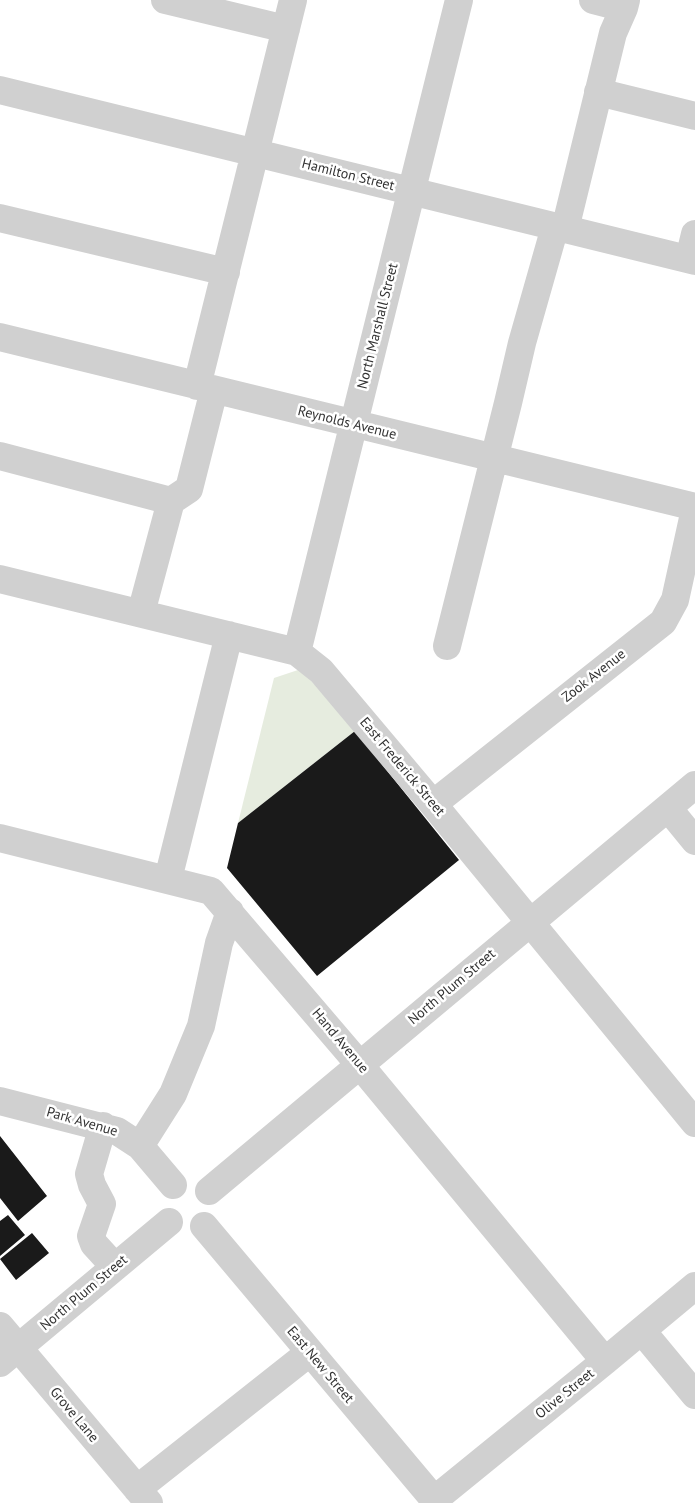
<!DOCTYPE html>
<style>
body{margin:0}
canvas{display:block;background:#fff}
</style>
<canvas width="695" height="1503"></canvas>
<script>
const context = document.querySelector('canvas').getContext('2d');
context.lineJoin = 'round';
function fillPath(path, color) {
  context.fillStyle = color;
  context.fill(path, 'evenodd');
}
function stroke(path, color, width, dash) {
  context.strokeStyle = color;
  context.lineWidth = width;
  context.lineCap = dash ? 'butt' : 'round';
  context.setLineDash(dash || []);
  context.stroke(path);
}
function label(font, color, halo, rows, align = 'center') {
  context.font = font + ' "PT Sans",sans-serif';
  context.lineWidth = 5;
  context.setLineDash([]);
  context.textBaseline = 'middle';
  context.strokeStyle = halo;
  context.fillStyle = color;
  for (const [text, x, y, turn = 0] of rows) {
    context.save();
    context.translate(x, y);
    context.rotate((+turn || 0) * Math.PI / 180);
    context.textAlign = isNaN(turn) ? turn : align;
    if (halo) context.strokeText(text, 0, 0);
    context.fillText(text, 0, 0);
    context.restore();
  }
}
fillPath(new Path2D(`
 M301,669L355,731L238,823L274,678Z`), '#e6ecdf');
fillPath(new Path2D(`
 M355,731L459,860L317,976L227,868L238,823Z
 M0,1136L47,1196L18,1221L0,1198Z
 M8,1215L25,1235L0,1256V1221Z
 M32,1233L49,1253L16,1280L0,1259Z`), '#1a1a1a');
stroke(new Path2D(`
 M165,0L286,29
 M593,0L624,8L626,0
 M0,90L695,261
 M598,92L695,116
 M0,218L226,272
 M565,229L613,33L624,8
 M689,259L695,234
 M0,337L695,507
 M197,386L293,0
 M0,456L171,501
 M0,579L297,652L321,671L433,804L695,1123
 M141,613L171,501L189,489L214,390
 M447,646L508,403L522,343L555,227
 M297,652L459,0
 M433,804L663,622L675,600L695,509
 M668,808L695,841
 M0,838L211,891L359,1064L605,1361
 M168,879L229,635
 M0,1101L117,1131L140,1146L173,1185
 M103,1126L89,1174L92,1185L102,1204L91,1236L94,1244L115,1267
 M140,1146L173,1094L201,1026L219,943L230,912
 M209,1191L695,785
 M204,1226L437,1503
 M0,1326L149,1503
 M642,1331L695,1395
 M0,1363L169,1222
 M137,1489L309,1353
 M434,1500L605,1361L695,1286`), '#d0d0d0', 28);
label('14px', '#333', '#fff', [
 ["Hamilton Street",348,175,14],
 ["North Marshall Street",378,326,-76],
 ["Reynolds Avenue",347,423,14],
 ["Zook Avenue",594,676,-38],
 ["East Frederick Street",402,767,50],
 ["North Plum Street",452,987,-40],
 ["Hand Avenue",340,1041,50],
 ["Park Avenue",82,1122,16],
 ["North Plum Street",84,1293,-40],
 ["East New Street",320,1365,50],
 ["Olive Street",565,1394,-39],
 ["Grove Lane",74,1415,50]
]);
</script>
